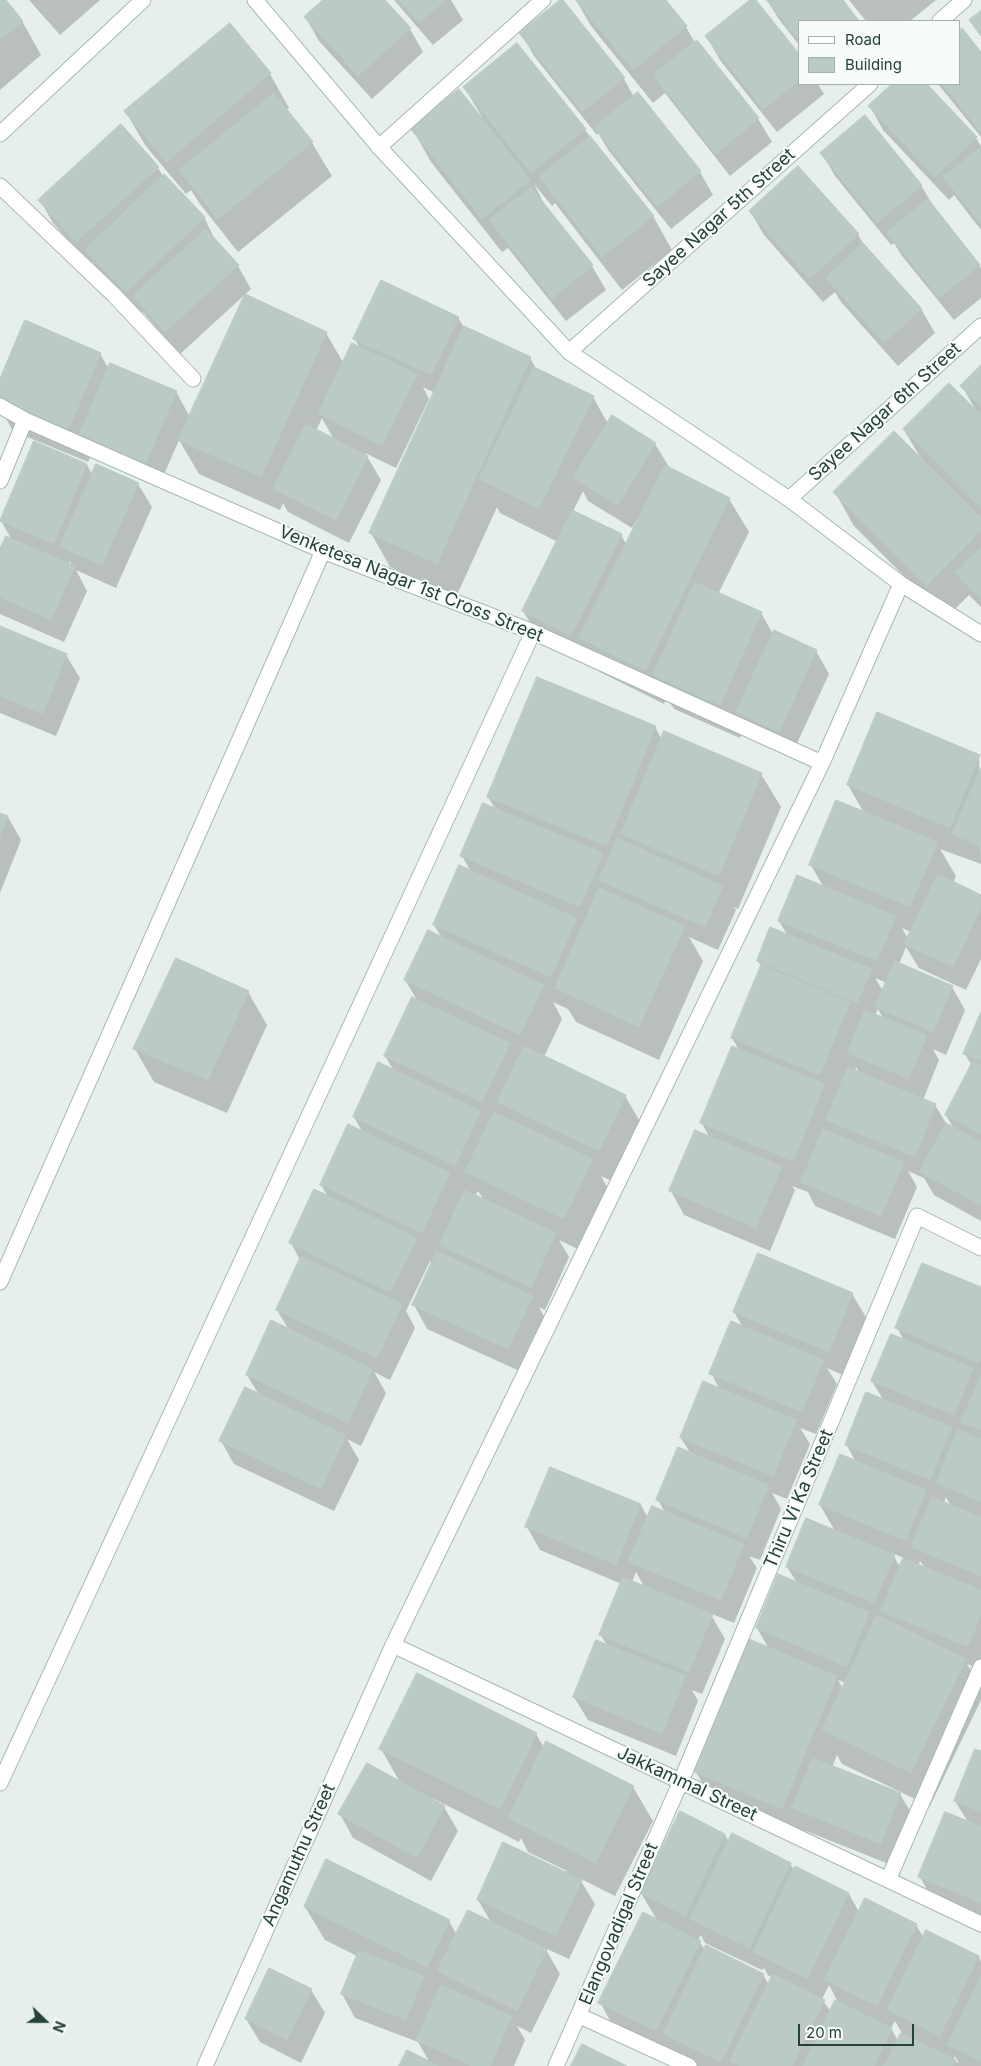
<!DOCTYPE html>
<style>
body{margin:0}
#map{position:relative;width:981px;height:2066px;overflow:hidden;background:#e6efeb;font-family:Inter,sans-serif}
canvas{display:block}
.legend{position:absolute;left:798px;top:20px;width:162px;height:65px;box-sizing:border-box;background:#f7fbf9;border:1px solid #a3b1ad;margin:0;padding:6px 9px;list-style:none;font-size:15px;color:#24423a}
.legend li{display:flex;align-items:center;gap:10px;height:25px}
.legend b{width:25px;border:1px solid #a3b1ad}
.north{position:absolute;left:20px;top:1996px;width:50px;height:50px;-webkit-text-stroke:4px #f7fbf9;paint-order:stroke;rotate:112deg;font-size:14px;font-weight:700;line-height:20px;text-align:center;color:#24423a}
.north::after{content:'';display:block;margin:auto;width:18px;height:22px;background:#24423a;clip-path:polygon(50% 0,100% 100%,50% 72%,0 100%)}
.scale{position:absolute;left:798px;top:2024px;width:116px;height:22px;box-sizing:border-box;border:2px solid #24423a;border-top:0;padding-left:6px;font-size:15px;line-height:18px;white-space:nowrap;color:#24423a;-webkit-text-stroke:4px #f7fbf9;paint-order:stroke}
</style>
<div id="map">
<canvas width="981" height="2066"></canvas>
<ul class="legend">
<li><b style="height:6px;background:#fff"></b>Road</li>
<li><b style="height:14px;background:#bbcac4"></b>Building</li>
</ul>
<div class="north">N</div>
<div class="scale">20 m</div>
</div>
<script>
const context = document.querySelector('canvas').getContext('2d');
context.lineJoin = 'round';
function fillPath(path, color) {
  context.fillStyle = color;
  context.fill(path, 'evenodd');
}
function stroke(path, color, width, dash) {
  context.strokeStyle = color;
  context.lineWidth = width;
  context.lineCap = dash ? 'butt' : 'round';
  context.setLineDash(dash || []);
  context.stroke(path);
}
function label(font, color, halo, rows, align = 'center') {
  context.font = font + ' Inter,sans-serif';
  context.lineWidth = 4;
  context.setLineDash([]);
  context.textBaseline = 'middle';
  context.strokeStyle = halo;
  context.fillStyle = color;
  for (const [text, x, y, turn = 0] of rows) {
    context.save();
    context.translate(x, y);
    context.rotate((+turn || 0) * Math.PI / 180);
    context.textAlign = isNaN(turn) ? turn : align;
    if (halo) context.strokeText(text, 0, 0);
    context.fillText(text, 0, 0);
    context.restore();
  }
}
fillPath(new Path2D(`
 M0,0H4L22,21L41,55L0,90Z
 M29,0H100L60,35Z
 M325,0H383L410,29L423,52L372,99L319,41L306,18Z
 M394,0H451L463,20L433,45Z
 M576,0H664L686,27L695,43L758,119L772,142L730,176L665,93L653,103L591,26Z
 M752,0H755L800,57V84H818L824,94L777,132L720,60L707,37Z
 M767,0H841L858,21H800V46L778,18Z
 M849,0H936L910,21H866Z
 M230,25L270,74L289,108L286,110L312,143L332,176L238,252L200,204L191,190L186,194L145,145L126,112Z
 M962,30L981,54V137L938,84H960V32Z
 M521,33L624,79L634,97L700,172L713,195L671,229L609,151L598,133L597,135L534,56Z
 M893,84H925L976,138L981,146V230L954,195L949,200L883,130L870,106Z
 M464,87L585,130L653,216L672,250L622,290L555,203L552,206L534,184L547,210L592,266L606,290L566,321L508,248L502,252L431,162L412,128L482,117Z
 M822,153L921,185L935,209L981,268V298L954,320L902,256L894,243L891,245L835,176Z
 M158,168L163,176L204,217L216,242L238,266L251,289L179,355L143,312L140,315L100,274L93,262L90,265L53,223L40,200Z
 M750,211L858,235L865,246L921,309L935,333L898,366L841,302L835,292L823,302L764,235Z
 M458,318L464,327L530,358L537,370L593,397L608,424L655,444L669,467L729,499L749,532L718,594L761,613L773,634L816,651L829,674L792,754L745,726L740,738L674,709L667,698L664,704L600,672L588,651L537,634L523,611L558,542L500,513L497,507L456,597L390,567L371,533L435,393L423,387L429,399L396,468L365,453L381,480L349,543L288,512L283,503L280,510L199,474L179,440L159,486L92,454L88,462L13,431L0,408V382L100,354L109,369L176,392L190,417L326,333L344,364L360,348L355,339ZM322,418L334,440L316,431ZM583,491L588,501L632,528L642,512L643,513L627,546L621,535L573,511Z
 M981,367V607L969,595L946,618L854,526L835,492L922,460L904,430L975,409L962,386Z
 M34,443L87,465L93,476L138,484L152,507L116,588L76,570L87,591L64,642L0,614V552L12,540L1,521ZM70,561L73,567L68,565Z
 M0,628L66,655L80,678L56,736L0,713Z
 M655,727L662,740L761,774L781,807L738,909L734,907L736,910L718,950L689,937L703,961L659,1060L576,1022L568,1009L553,1002L562,1019L544,1057L625,1096L645,1130L619,1184L601,1176L611,1194L584,1252L559,1240L569,1257L545,1310L539,1307L546,1320L522,1372L427,1329L414,1305L433,1263L430,1261L406,1311L415,1328L390,1380L374,1372L386,1393L361,1446L347,1439L359,1460L334,1511L234,1464L221,1441L259,1395L247,1375L289,1330L277,1310L300,1260L291,1243L328,1197L321,1185L363,1133L354,1117L394,1071L385,1056L417,1000L405,980L442,938L434,925L471,872L462,856L496,810L488,797ZM478,1191L484,1200L475,1196Z
 M979,756L981,864L940,849L956,876L953,883L981,896V959L966,990L919,968L906,947L899,964L952,987L965,1010L946,1055L933,1049L939,1060L923,1100L935,1105L947,1125L954,1129L946,1115L972,1066L965,1054L981,1015V1221L934,1195L924,1178L908,1171L917,1187L895,1239L815,1206L808,1192L792,1186L795,1190L770,1251L684,1215L671,1191L710,1138L701,1122L739,1050L732,1038L762,967L758,961L788,936L779,921L824,888L811,865L864,813L848,785ZM902,928L911,932L908,939ZM875,978L887,983L883,991ZM878,1009L883,1018L875,1015ZM856,1067L860,1074L855,1072Z
 M0,814L8,817L21,840L0,893Z
 M248,992L267,1025L227,1113L154,1082L135,1049Z
 M981,1288V1669L967,1664L981,1688V1700L930,1806L842,1764L837,1755L832,1767L900,1794L914,1818L894,1866L806,1831L802,1842L715,1805L696,1772L769,1649L757,1628L797,1583L787,1567L835,1531L820,1505L856,1462L846,1444L884,1401L872,1381L904,1341L897,1327ZM946,1497L951,1506L944,1503ZM892,1553L904,1558L900,1567ZM920,1561L925,1568L918,1566ZM838,1680L846,1683L843,1689Z
 M852,1294L866,1317L843,1375L827,1368L837,1384L816,1434L800,1428L810,1444L787,1499L772,1493L781,1509L760,1560L749,1556L757,1568L734,1623L710,1613L725,1639L702,1694L692,1690L698,1701L676,1756L588,1720L574,1697L607,1645L600,1634L622,1584L540,1550L527,1527L641,1505L648,1518L665,1512L658,1500L691,1454L681,1438L720,1390L711,1373L743,1327L734,1312ZM636,1572L645,1588L632,1582Z
 M536,1734L544,1748L547,1743L633,1787L653,1821L615,1896L579,1878L595,1904L569,1959L545,1948L560,1974L531,2033L517,2026L525,2040L514,2066H400L430,2063L418,2042L355,2018L342,1994L357,1956L325,1940L305,1907L449,1921L457,1935L492,1924L478,1900L567,1871L528,1852L521,1838L519,1842L432,1798L431,1800L444,1807L458,1831L431,1881L353,1838L340,1814L401,1784L381,1749Z
 M981,1753V1928L939,1911L920,1877L968,1822L955,1801Z
 M680,1813L725,1835L729,1842L790,1863L794,1871L796,1868L849,1894L859,1912L865,1900L916,1925L924,1938L927,1932L979,1957L981,1962V2066H695L678,2057L672,2048L670,2054L613,2026L600,2002L657,1920L641,1893ZM701,1935L705,1943L762,1970L764,1968L768,1975L773,1978L769,1985L763,1975L705,1950L698,1940ZM829,1985L839,2004L831,2012L822,1999ZM895,2021L902,2033L898,2041L891,2028ZM955,2056L959,2063L953,2060Z
 M311,1990L325,2013L301,2063L260,2042L246,2019Z`), '#0003');
const building = new Path2D(`
 M0,0H6L23,21L0,40Z
 M323,0H385L411,28L358,76L304,17Z
 M399,0H446L419,23Z
 M560,0H563L625,78L582,112L519,33Z
 M576,0H666L687,26L633,70Z
 M750,0H756L800,55V80L763,109L705,36Z
 M767,0H843L859,21H800V41Z
 M981,11V36L969,20Z
 M230,23L271,73L166,162L124,111Z
 M962,28L981,52V132L942,84H960V30Z
 M697,40L759,118L716,154L653,75Z
 M517,43L586,129L531,173L463,87Z
 M892,84H927L977,137L935,177L868,106Z
 M459,89L531,180L482,219L410,128Z
 M638,92L701,171L657,207L594,127Z
 M274,93L313,142L218,219L179,170Z
 M865,115L922,185L877,223L820,153Z
 M121,124L159,167L76,242L38,200Z
 M590,136L654,216L602,257L539,177Z
 M981,147V225L943,177Z
 M798,166L859,234L809,279L749,211Z
 M164,174L205,217L126,292L85,250Z
 M531,187L593,265L552,299L489,220Z
 M928,199L980,265L939,298L887,232Z
 M206,229L239,265L165,332L133,296Z
 M863,243L922,309L884,343L826,278Z
 M381,280L459,317L431,375L353,339Z
 M245,294L327,332L261,477L178,440Z
 M25,320L101,353L69,429L0,400V379Z
 M464,326L531,357L437,564L369,533Z
 M352,343L417,374L382,446L318,414Z
 M110,363L177,391L146,463L79,435Z
 M981,365V407L960,386Z
 M534,367L594,396L539,509L479,479Z
 M949,383L981,415V508L903,429Z
 M612,415L656,443L618,505L573,478Z
 M306,424L368,456L336,520L273,489Z
 M894,431L981,518V531L926,586L833,492Z
 M34,441L87,464L54,544L0,521Z
 M96,464L139,483L102,565L60,547Z
 M665,465L730,498L645,671L579,638Z
 M572,510L622,534L571,636L522,611Z
 M6,536L75,566L51,620L0,597V549Z
 M981,547V599L955,573Z
 M695,582L762,612L720,705L653,675Z
 M0,626L67,654L43,714L0,696Z
 M774,630L817,650L779,732L736,712Z
 M537,677L656,726L607,846L487,797Z
 M877,712L980,755L950,828L847,785Z
 M664,731L762,773L719,876L621,834Z
 M981,768V847L952,834Z
 M836,800L938,842L910,907L809,865Z
 M483,803L603,853L580,907L460,856Z
 M0,813L8,816L0,837Z
 M617,838L723,886L705,927L599,880Z
 M459,865L577,918L551,977L433,925Z
 M938,874L981,895V908L953,967L904,944Z
 M797,875L896,916L877,961L778,921Z
 M599,888L685,926L639,1027L555,988Z
 M770,927L872,969L857,1003L757,961Z
 M428,930L544,985L520,1035L404,980Z
 M176,958L249,991L208,1080L133,1049Z
 M895,961L953,986L933,1032L875,1007Z
 M761,965L850,1002L820,1075L731,1038Z
 M412,997L510,1043L482,1102L384,1056Z
 M865,1010L927,1035L909,1079L847,1053Z
 M981,1012V1061L963,1054Z
 M524,1046L626,1095L599,1151L497,1102Z
 M732,1046L825,1084L793,1161L700,1123Z
 M973,1061L981,1065V1134L945,1115Z
 M378,1062L481,1111L455,1166L353,1117Z
 M848,1067L936,1104L915,1157L826,1120Z
 M494,1112L593,1159L564,1219L465,1172Z
 M946,1123L981,1142V1205L919,1172Z
 M348,1124L450,1173L422,1233L320,1185Z
 M823,1129L904,1162L881,1216L801,1182Z
 M695,1130L782,1166L756,1228L669,1191Z
 M314,1189L417,1238L390,1292L289,1243Z
 M465,1190L556,1233L531,1287L439,1245Z
 M437,1251L533,1296L508,1349L412,1305Z
 M758,1253L853,1293L829,1352L733,1312Z
 M301,1256L403,1304L377,1358L276,1310Z
 M922,1263L981,1287V1358L979,1363L895,1328Z
 M271,1320L373,1369L348,1423L246,1375Z
 M731,1321L824,1360L802,1412L709,1374Z
 M891,1334L973,1368L954,1415L871,1381Z
 M981,1375V1430L961,1422Z
 M703,1381L797,1420L773,1476L680,1438Z
 M245,1387L346,1435L321,1489L219,1441Z
 M866,1392L952,1427L930,1480L845,1445Z
 M958,1429L981,1439V1502L936,1483Z
 M678,1447L769,1485L747,1538L656,1500Z
 M840,1454L926,1490L906,1541L819,1505Z
 M550,1467L641,1504L616,1565L525,1527Z
 M932,1497L981,1517V1576L911,1547Z
 M652,1506L744,1544L721,1600L628,1562Z
 M806,1518L895,1555L874,1603L786,1567Z
 M903,1558L981,1590V1615L968,1647L881,1611Z
 M778,1574L869,1612L847,1667L756,1628Z
 M623,1577L713,1614L689,1672L599,1635Z
 M877,1615L966,1659L911,1773L822,1730Z
 M749,1639L837,1676L782,1809L694,1772Z
 M596,1640L686,1676L662,1734L573,1697Z
 M417,1673L537,1733L500,1809L379,1749Z
 M546,1741L634,1786L596,1863L508,1818Z
 M975,1749L981,1751V1812L954,1801Z
 M813,1758L901,1793L881,1844L792,1808Z
 M367,1763L445,1806L417,1858L338,1814Z
 M680,1811L725,1834L685,1916L640,1893Z
 M945,1812L981,1826V1903L918,1877Z
 M732,1833L791,1863L749,1948L690,1919Z
 M503,1842L582,1880L556,1936L477,1900Z
 M326,1859L450,1920L427,1967L304,1907Z
 M795,1866L849,1893L807,1979L753,1952Z
 M865,1898L917,1924L877,2006L824,1980Z
 M468,1910L547,1949L517,2011L437,1971Z
 M643,1912L701,1941L656,2031L598,2003Z
 M926,1930L979,1956L940,2036L887,2010Z
 M706,1945L764,1974L721,2062L663,2034Z
 M359,1950L424,1976L406,2020L341,1994Z
 M269,1968L312,1989L287,2040L245,2019Z
 M773,1974L825,2000L792,2066H740L730,2061Z
 M981,1976V2061L947,2045Z
 M441,1985L512,2016L490,2066H472L416,2040Z
 M835,2000L892,2028L874,2066H803Z
 M901,2033L956,2060L953,2066H884Z
 M582,2044L627,2066H571Z
 M407,2050L439,2066H399Z`);
fillPath(building, '#bbcac4');
stroke(building, '#b8c9c2', 1);
const street = new Path2D(`
 M940,21L964,0
 M379,147L543,0
 M0,186L114,295L193,379
 M569,352L870,84
 M0,406L25,420L323,551L533,632L822,763
 M0,481L25,420
 M789,499L901,584L981,634
 M0,1282L323,551
 M393,1645L981,1924
 M0,1783L533,632
 M888,1880L981,1667
 M580,2016L689,2066
 M205,2066L393,1645L822,763L901,584
 M556,2066L681,1781L917,1216L981,1248`);
const secondary = new Path2D(`
 M255,0L379,147L569,352L789,499L981,326
 M0,134L143,0`);
stroke(street, '#a8b8b2', 17);
stroke(secondary, '#a4bbb3', 17);
stroke(street, '#fff', 15);
stroke(secondary, '#fff', 15);
label('18px', '#24423a', '#f7fbf9', [
 ["Sayee Nagar 5th Street",719,218,-42],
 ["Sayee Nagar 6th Street",885,412,-42],
 ["Venketesa Nagar 1st Cross Street",411,584,22],
 ["Thiru Vi Ka Street",799,1499,-67],
 ["Jakkammal Street",687,1784,25],
 ["Angamuthu Street",299,1855,-66],
 ["Elangovadigal Street",619,1924,-67]
]);
</script>
